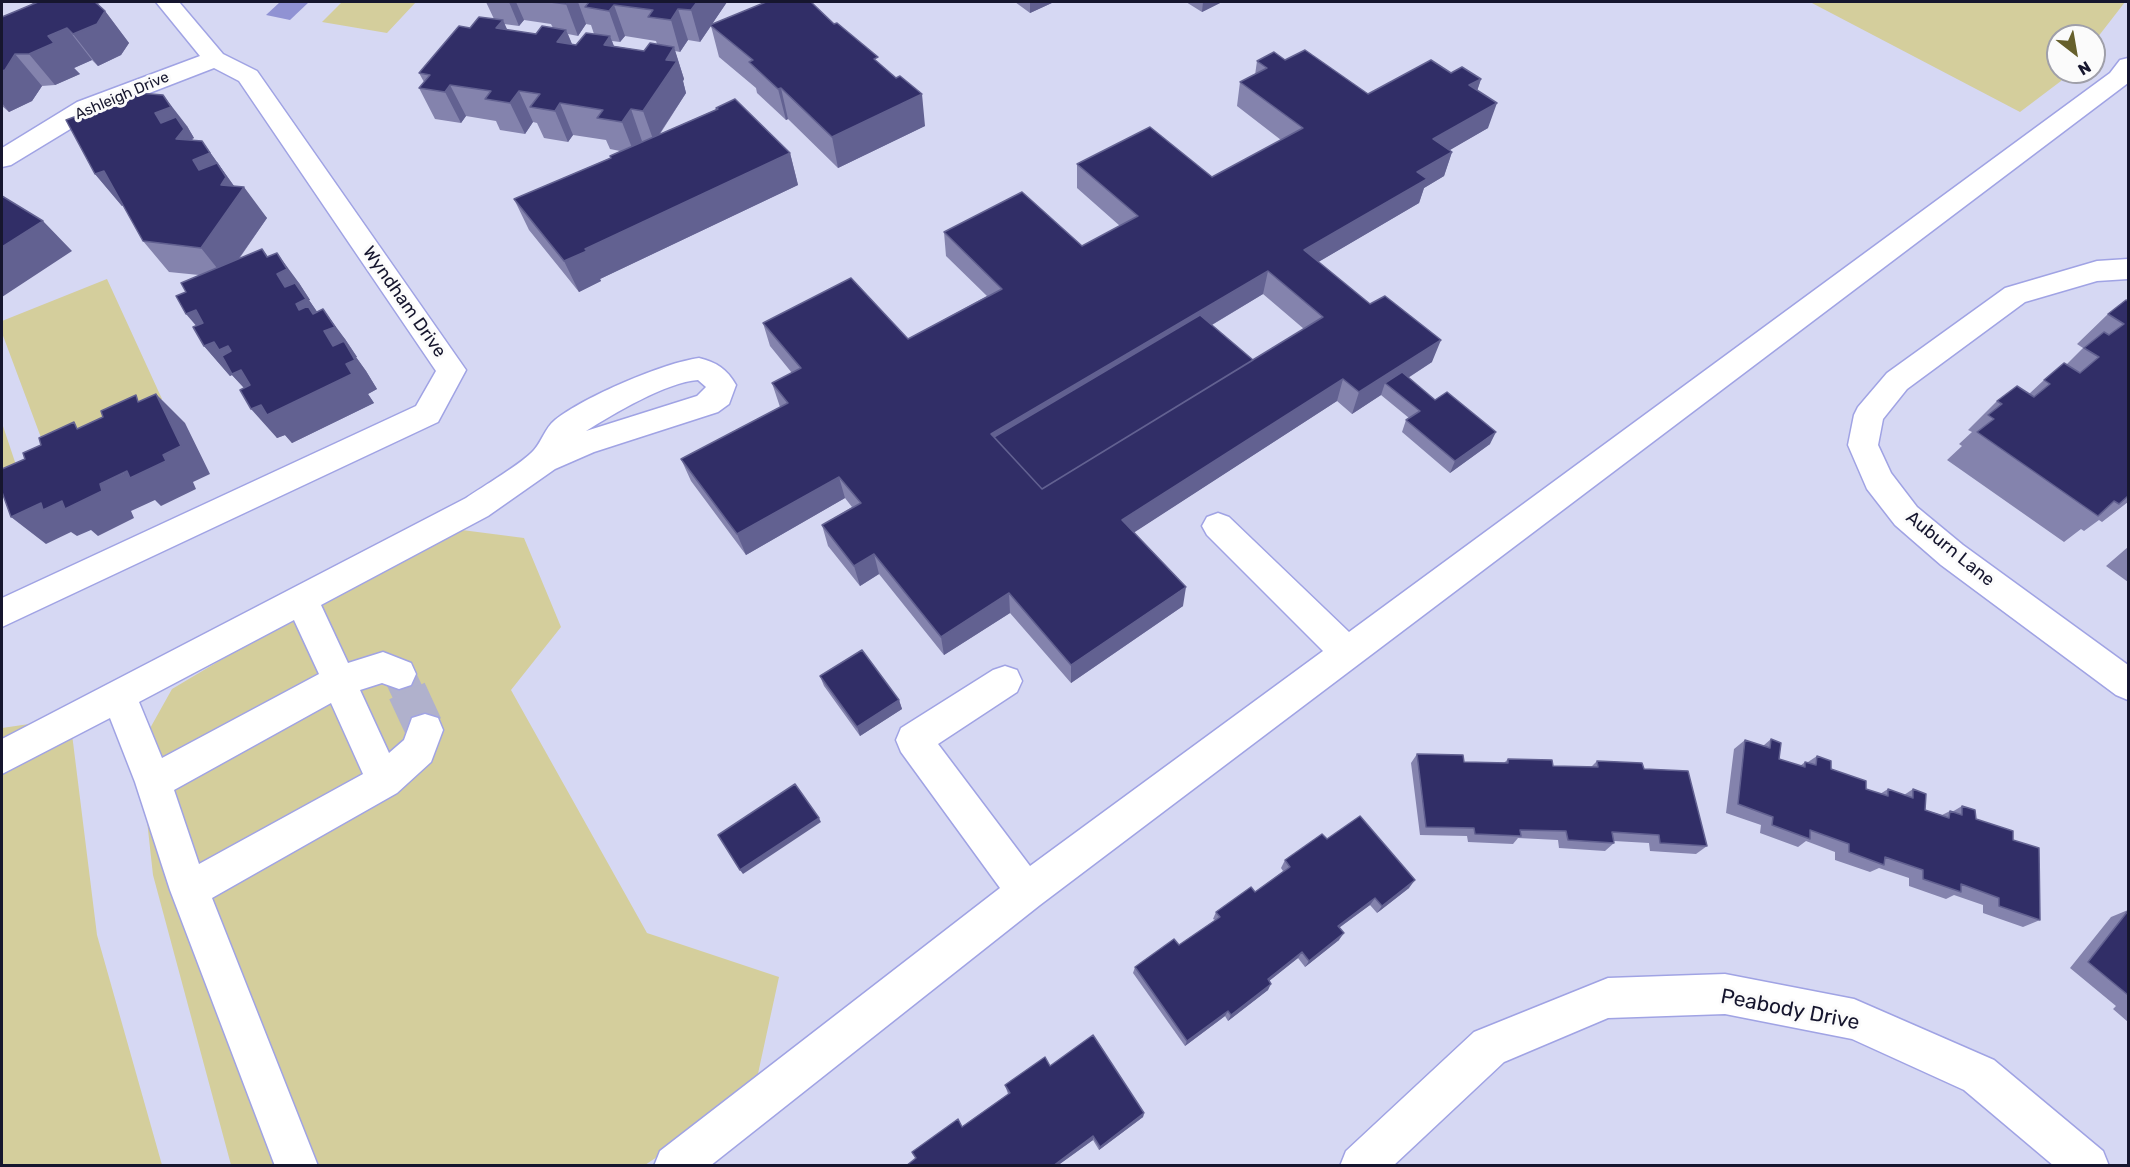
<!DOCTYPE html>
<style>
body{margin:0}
#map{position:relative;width:2130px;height:1167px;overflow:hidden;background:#d6d8f3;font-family:Rubik,sans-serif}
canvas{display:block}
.frame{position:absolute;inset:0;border:3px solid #16162e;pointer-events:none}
.north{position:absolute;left:2046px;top:24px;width:60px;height:60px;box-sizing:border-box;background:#fbfbfb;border:2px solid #9f9fa9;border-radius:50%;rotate:149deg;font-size:16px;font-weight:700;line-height:24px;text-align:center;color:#16162e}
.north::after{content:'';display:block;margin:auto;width:21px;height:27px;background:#66602c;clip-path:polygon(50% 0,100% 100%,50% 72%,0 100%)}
</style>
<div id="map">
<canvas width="2130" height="1167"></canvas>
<div class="frame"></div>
<div class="north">N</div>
</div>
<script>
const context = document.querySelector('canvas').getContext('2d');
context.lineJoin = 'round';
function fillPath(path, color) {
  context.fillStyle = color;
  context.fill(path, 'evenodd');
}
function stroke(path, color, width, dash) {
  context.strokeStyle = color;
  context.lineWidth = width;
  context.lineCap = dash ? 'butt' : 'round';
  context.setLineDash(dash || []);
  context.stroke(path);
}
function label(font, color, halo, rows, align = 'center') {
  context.font = font + ' Rubik,sans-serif';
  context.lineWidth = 6;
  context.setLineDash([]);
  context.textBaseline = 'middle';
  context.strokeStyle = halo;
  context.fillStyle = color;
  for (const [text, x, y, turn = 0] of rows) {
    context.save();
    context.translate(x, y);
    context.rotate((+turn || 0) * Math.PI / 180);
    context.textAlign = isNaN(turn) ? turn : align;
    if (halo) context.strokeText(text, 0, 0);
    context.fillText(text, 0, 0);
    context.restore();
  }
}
fillPath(new Path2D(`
 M342,2H416L387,33L322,22Z
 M1810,2H2125L2094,42V36H2058V72H2068L2061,81L2020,112Z
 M107,279L162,399L46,451L2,333V321Z
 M2,423L17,468L2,474Z
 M462,530L524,538L561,627L511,690L647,933L779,977L754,1092L645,1165H231L153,875L139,748L172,689L320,601Z
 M70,718L97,935L162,1165L2,1166V728Z`), '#d4ce9c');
fillPath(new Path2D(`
 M280,2H309L290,20L266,15Z`), '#9092d3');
stroke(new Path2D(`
 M399,674L408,693`), '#b0b1cc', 32, [32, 16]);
stroke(new Path2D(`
 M407,691L425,730`), '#b0b1cc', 39, [39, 20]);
const minor = new Path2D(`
 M156,2H179L223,54L257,71L466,370L438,422L2,627V598L416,406L436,371L239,81L214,68L95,114L11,165L2,167V148L77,102L200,56Z
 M2128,58V83L1040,905L710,1166H654L660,1151L1000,888L901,752L896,740L901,728L993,670L1005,666L1017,670L1022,681L1017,692L938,744L1030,866L1323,651L1207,535L1202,526L1207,517L1218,513L1229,517L1349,632L2110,73L2120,60Z
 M2128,259V279L2097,281L2025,302L1907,389L1883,419L1878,445L1891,473L1917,507L1963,545L2128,665V700L2116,695L1941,565L1895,525L1867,489L1848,445L1854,415L1858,407L1887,373L2005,288L2097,261Z
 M699,358C716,362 727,369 736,385L729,404L718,412L594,452L555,469L488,516L321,605L348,663L383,652L411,663L416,674L411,685L399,689L382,683L360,690L389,753L404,740L412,718L425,714L438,718L443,730L431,762L397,793L212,898L318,1166H275L170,890L135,782L110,718L2,774V739L466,498C482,487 523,463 534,450C542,441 545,428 555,420C584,397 663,363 699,358ZM698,380L706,387L697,396L586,431C613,414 667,382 698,380ZM294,620L319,674L162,758L139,702ZM331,703L363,774L199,864L174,790Z
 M1725,974L1854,999L1994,1060L2103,1151L2109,1166H2054L1964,1090L1852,1039L1725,1014L1608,1018L1504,1062L1393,1166H1340L1346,1151L1474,1032L1608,978Z`);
stroke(minor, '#a0a3e4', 3);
fillPath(minor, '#fff');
fillPath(new Path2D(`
 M30,2H103L98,4L105,11L129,43L121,55L98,66L92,60L74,68L80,74L55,85L42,86L32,101L9,112L2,106V17L33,4Z
 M486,2H727L712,24H834L879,63L925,126L838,168L788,119L786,120L757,93L756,88L719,57L711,26L700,42L688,40L680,52L675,51L684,79L683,81L686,93L660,134L717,109L716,108L790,153L798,185L600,279L601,281L579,292L529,230L514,199L610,158V156L620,151L610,149L606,140L573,135L568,142L544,138L537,123L533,122L525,134L500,130L496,121L466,116L461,123L435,119L419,88L424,82L419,73L470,28L494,19ZM524,20L551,24L553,28L536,34L507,30L504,24L519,26ZM586,24L591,25L594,34L576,45L572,44L568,34L578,36ZM625,36L656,41L657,44L644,51L614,46L612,41L620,42Z
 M1015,2H1054L1030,13Z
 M1186,2H1222L1202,12Z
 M1285,60L1368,94L1451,73L1481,79L1477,91L1488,128L1449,150L1452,152L1444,176L1424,188L1419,203L1318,262L1432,362L1408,378L1490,444L1450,473L1402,432L1406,420L1409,418L1381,395L1352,414L1337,401L1134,532L1183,606L1071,683L1010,613L944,655L879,574L860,586L828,546L822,525L852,507L845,498L746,555L691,481L681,459L780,407L772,383L792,373L770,346L763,323L908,339L987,296L946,256L944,232L1082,246L1120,226L1077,188V164L1212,177L1281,140L1237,106L1240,82L1255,75L1257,61ZM1263,294L1304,329L1253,360L1212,325Z
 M187,126L194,138L192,139L194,141H202L234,186L267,218L239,259L262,249L268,257L299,283L310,300H309L317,312L345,339L357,357H356L366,371L377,389L368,394L374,403L292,443L285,435L277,438L244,388L232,375L230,376L204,346L186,292L199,275L169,272L143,241L123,205L122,206L95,174Z
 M2128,301V502L2102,522L2099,520L2084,531L2081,529L2064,542L1947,460L1962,446L1959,444L1972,432L1968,430L1997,401L2029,394L2044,380L2066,365L2083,348L2077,344L2108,314Z
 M2128,547V582L2106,566Z
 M820,676L899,700L902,709L860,736L824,686Z
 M1771,739L1779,759L1800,766L1805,762H1808L1817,756L1831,769L1866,789L1880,794L1888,789L1904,795L1913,789L1925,810L1942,815L1950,811L1952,812L1962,806L1976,819L2013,840L2040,920L2023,927L1983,913V905L1954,895L1946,899L1909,886V878L1879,868L1870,872L1835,860V852L1806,841L1798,847L1760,833L1761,825L1726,813L1734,749L1745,740L1763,746Z
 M1417,754L1464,762L1504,763L1508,759L1553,766L1591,767L1597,761L1644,769L1707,846L1696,854L1650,851L1649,843L1614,841V843L1605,851L1559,848L1558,840L1518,838L1513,844L1468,842L1467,836L1420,835L1411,763Z
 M1327,839L1409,888L1377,913L1370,905L1339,928V940L1305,967L1298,958L1269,981L1268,990L1228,1021L1225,1016L1185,1046L1133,973L1135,967L1179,945L1215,920L1213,919L1216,912L1255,892L1283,871L1281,868L1285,860Z
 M2128,910V1022L2113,1009L2116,1006L2070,968L2111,917Z
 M1050,1066L1144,1113L1143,1117L1099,1150L1093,1140L1057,1166H906L1008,1094L1005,1085Z`), '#8483ad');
fillPath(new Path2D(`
 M509,2H516L524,20L519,26Z
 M568,2H578L586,24L578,36L566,4Z
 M697,2H727L700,42L691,10Z
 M1030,2H1054L1030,13Z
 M1203,2H1222L1202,12Z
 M614,5L625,36L620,42L609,11Z
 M678,9L688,40L680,52L671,20Z
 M105,11L129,43L121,55L98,66L73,34Z
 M503,20L517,52L496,28Z
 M67,28L92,60L74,68L80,74L55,85L29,54L48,36Z
 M566,30L579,61L557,42Z
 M610,36L622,68L604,45Z
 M674,47L684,79L683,81L686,93L654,142L643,111L666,60Z
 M15,54L42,86L32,101L9,112L2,103V71Z
 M1481,79L1473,103L1469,85Z
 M450,85L466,116L461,123L445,92Z
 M781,88L788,119L786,120L778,89Z
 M519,91L533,122L525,134L510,103Z
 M922,94L925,126L838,168L832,137Z
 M163,95L187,126L194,138L192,139L199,148L202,141L239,193L244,187L267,218L225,278L201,248L161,123L155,113Z
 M560,103L573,135L568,142L555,111Z
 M1497,103L1488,128L1426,164L1433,139Z
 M631,109L642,141L634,153L622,122Z
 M1452,152L1444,176L1424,188L1419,203L1298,274L1304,250L1417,172Z
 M790,153L798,185L600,279L601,281L579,292L564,261L585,249Z
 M104,171L130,202L122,206L95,174Z
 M43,221L72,251L2,297V247Z
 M262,249L280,273L277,253L299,283L310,300H309L318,313L323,309L345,339L357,357H356L366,371L377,389L368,394L374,403L292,443L285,435L277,438L251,409L299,310Z
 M1268,271L1263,294L1003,450L991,434Z
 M196,310L228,346L267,399L258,403L232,375L230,376L204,346L211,343L186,314Z
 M1441,340L1432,362L1392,388L1385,383L1381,395L1352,414L1359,392Z
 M1343,379L1337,401L1121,541L1122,520Z
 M156,394L185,423L210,474L193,482L196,489L161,506L155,500L131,511L134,518L98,536L91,530L77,536L71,532L46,544L11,517L41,503L100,484L163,455Z
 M1496,432L1490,444L1450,473L1455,461Z
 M839,477L845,498L746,555L737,534Z
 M874,554L879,574L860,586L854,566Z
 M1186,587L1183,606L1071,683V665Z
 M1009,593L1010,613L944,655L941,637Z
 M899,700L902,709L860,736L857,727Z
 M819,818L821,822L743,874L740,870Z
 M1415,880L1409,888L1377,913L1382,906Z
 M1375,898L1370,905L1333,932L1338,926Z
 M1344,933L1339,940L1305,967L1309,961Z
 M1302,952L1298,958L1264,985L1268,979Z
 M1271,984L1268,990L1228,1021L1231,1015Z
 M1228,1011L1225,1016L1185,1046L1187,1041Z
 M1144,1113L1143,1117L1099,1150L1100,1147Z
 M1093,1136V1140L1057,1166H1053Z`), '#626191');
const building = new Path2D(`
 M38,2H95L105,11L97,24L73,34L67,28L48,36L54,43L29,54H15L5,70L2,71V17Z
 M550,2H568L566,4Z
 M589,2H697L691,10L678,9L671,20L648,17L653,10L614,5L609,11L585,7Z
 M766,2H811L834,24L837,23L878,57L874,59L896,78L900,76L922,94L832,137L781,88L778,89L749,62L753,60L710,25Z
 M479,17L503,20L496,28L536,34L542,26L566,30L557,42L576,45L586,33L610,36L604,45L644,51L650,43L674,47L666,60L677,61L643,111L631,109L622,122L597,118L603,110L560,103L555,111L530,107L540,94L519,91L510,103L485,99L491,91L450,85L445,92L419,88L430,75L419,73L459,26L470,28Z
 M1305,50L1368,94L1431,60L1451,73L1462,67L1481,79L1469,85L1497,103L1433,139L1452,152L1417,172L1427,179L1304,250L1370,304L1385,296L1441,340L1359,392L1343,379L1122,520L1186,587L1071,665L1009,593L941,637L874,554L854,566L822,525L861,503L839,477L737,534L681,459L788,403L772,383L801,368L763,323L851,278L908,339L1002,289L944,232L1022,192L1082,246L1138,216L1077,164L1150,127L1212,177L1303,128L1240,82L1267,68L1257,61L1274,52L1285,60ZM1268,271L1323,317L1042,489L991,434Z
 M139,93L163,95L171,107L155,113L161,123L176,117L184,129L176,139L202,141L210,153L193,160L199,170L217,163L226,177L221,185L244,187L201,248L143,241L104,171L95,174L66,120Z
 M735,99L790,153L585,249L587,251L564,261L514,199L611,158L610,156L718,109L716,108Z
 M2,196L43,221L2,247Z
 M262,249L267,257L277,253L287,269L277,274L285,287L295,283L306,299L296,304L299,310L308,306L313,314L323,309L335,327L324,331L333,346L344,341L355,360L346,364L352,374L267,415L261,405L251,409L240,390L250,385L241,370L232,374L222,356L231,351L228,346L219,350L214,342L204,346L193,327L203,323L196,310L186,314L176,296L186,292L181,283Z
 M2126,300L2128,301V496L2119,504L2114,501L2098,516L1977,432L1994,419L1988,415L2002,404L1997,401L2017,386L2034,397L2050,384L2044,380L2064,363L2080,373L2099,357L2084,348L2104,332L2109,335L2124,324L2108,314Z
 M1200,315L1253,360L1042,489L994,437Z
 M1402,372L1435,400L1447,392L1496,432L1455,461L1406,420L1420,411L1385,383Z
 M156,394L181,446L163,455L166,461L130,478L127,471L100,484L102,491L65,509L62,501L43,510L41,503L11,517L2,492V469L25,459L23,453L41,445L39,438L74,422L77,429L103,417L101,411L136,395L138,402Z
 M862,650L899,700L857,727L820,676Z
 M1771,739L1781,743L1779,759L1805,767V762L1816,765L1817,756L1831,761V769L1866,781V789L1888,796V789L1913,798V789L1926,794L1925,810L1949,818L1950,811L1962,815V806L1975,810L1976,819L2013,831V840L2039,848L2040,920L1999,906V898L1961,884V892L1923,879V870L1885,857L1884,865L1849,852V844L1810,830V839L1772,825L1773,817L1738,804L1745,740L1770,748Z
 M1417,754L1463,755L1464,762L1508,763V759L1552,760L1553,766L1598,767L1597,761L1642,763L1644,769L1688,771L1707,846L1660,843L1659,835L1612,832L1614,843L1568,840L1566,831L1520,830L1521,836L1475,834L1474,828L1426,827Z
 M795,784L819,818L740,870L718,835Z
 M1360,816L1415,880L1382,906L1375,898L1338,926L1344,933L1309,961L1302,952L1268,979L1271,984L1231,1015L1228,1011L1187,1041L1135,967L1174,939L1179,945L1220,917L1216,912L1251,887L1255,892L1290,867L1285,860L1322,834L1327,839Z
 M2128,911V995L2088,962Z
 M1093,1035L1144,1113L1100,1147L1093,1136L1053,1166H906L916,1158L912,1152L958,1119L962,1127L1010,1093L1005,1085L1045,1057L1050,1066Z`);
fillPath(building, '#312e67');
stroke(building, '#626191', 1.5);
label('15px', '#16162e', '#fbfbfb', [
 ["Ashleigh Drive",122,96,-23]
]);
label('18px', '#16162e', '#fbfbfb', [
 ["Wyndham Drive",404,302,55],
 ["Auburn Lane",1950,549,39]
]);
label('21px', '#16162e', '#fbfbfb', [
 ["Peabody Drive",1790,1010,11]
]);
</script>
